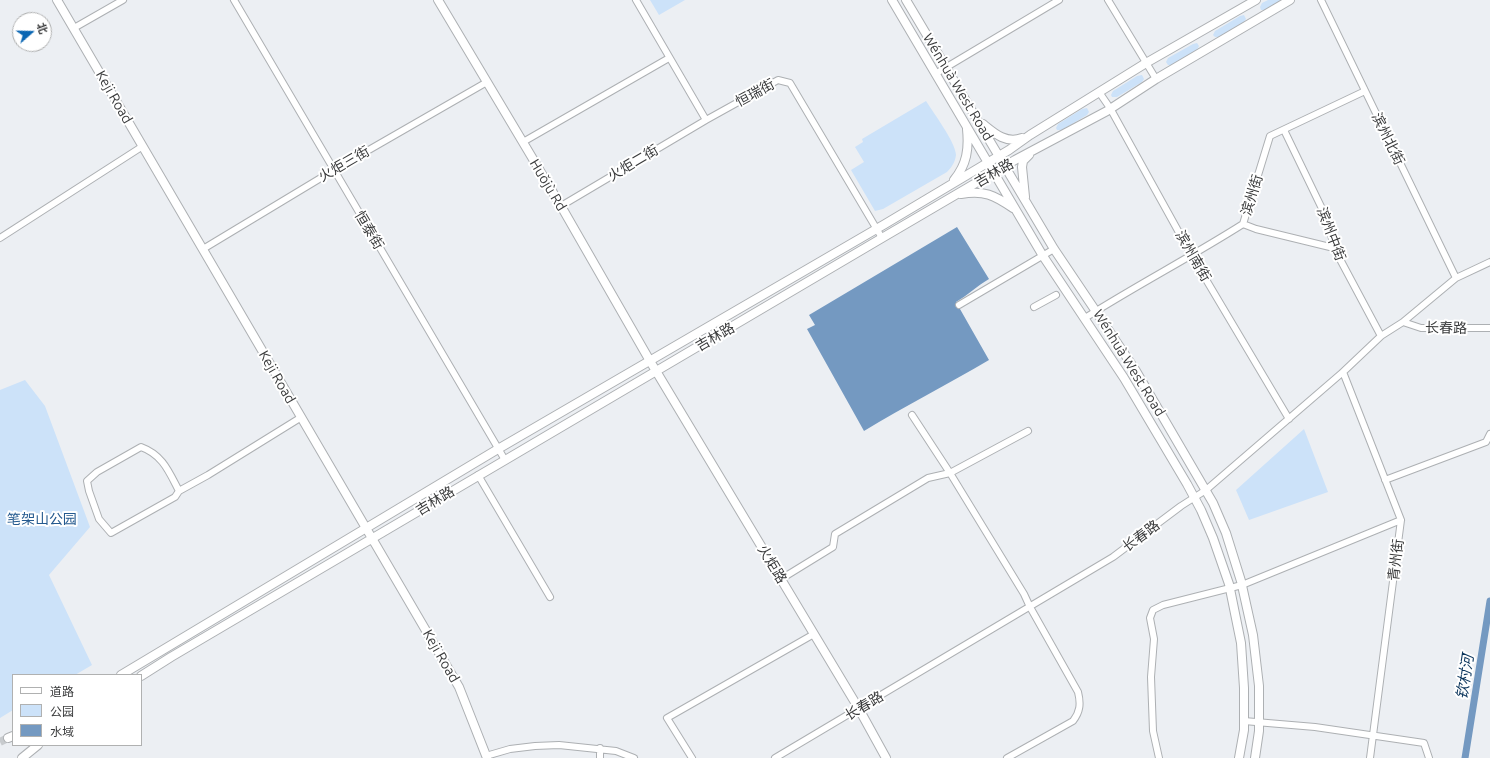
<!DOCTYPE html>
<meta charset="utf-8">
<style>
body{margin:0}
#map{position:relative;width:1490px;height:758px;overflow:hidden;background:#eceff3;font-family:Ubuntu,"Noto Sans SC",sans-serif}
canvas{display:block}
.legend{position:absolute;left:12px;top:674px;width:130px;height:72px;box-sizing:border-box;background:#fff;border:1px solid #b0b1b1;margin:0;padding:5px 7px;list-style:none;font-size:12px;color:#3a3b3c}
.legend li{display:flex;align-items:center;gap:8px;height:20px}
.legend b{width:20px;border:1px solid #b0b1b1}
.north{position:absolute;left:12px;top:12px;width:40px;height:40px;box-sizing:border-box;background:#fff;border:1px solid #b0b1b1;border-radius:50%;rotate:70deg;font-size:11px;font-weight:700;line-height:16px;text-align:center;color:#3a3b3c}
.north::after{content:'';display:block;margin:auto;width:14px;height:18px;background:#0a66b3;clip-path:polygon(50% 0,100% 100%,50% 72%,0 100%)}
</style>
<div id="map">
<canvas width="1490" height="758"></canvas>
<ul class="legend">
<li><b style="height:5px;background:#fff"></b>道路</li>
<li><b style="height:11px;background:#cce2f9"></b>公园</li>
<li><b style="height:11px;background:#7499c1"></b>水域</li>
</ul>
<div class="north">北</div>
</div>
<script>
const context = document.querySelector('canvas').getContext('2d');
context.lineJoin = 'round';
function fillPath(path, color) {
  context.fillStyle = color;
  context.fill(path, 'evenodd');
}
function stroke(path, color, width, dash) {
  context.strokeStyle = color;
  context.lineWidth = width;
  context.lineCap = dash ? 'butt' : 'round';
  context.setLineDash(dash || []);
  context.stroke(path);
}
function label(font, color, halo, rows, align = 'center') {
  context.font = font + ' Ubuntu,"Noto Sans SC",sans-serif';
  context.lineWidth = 4;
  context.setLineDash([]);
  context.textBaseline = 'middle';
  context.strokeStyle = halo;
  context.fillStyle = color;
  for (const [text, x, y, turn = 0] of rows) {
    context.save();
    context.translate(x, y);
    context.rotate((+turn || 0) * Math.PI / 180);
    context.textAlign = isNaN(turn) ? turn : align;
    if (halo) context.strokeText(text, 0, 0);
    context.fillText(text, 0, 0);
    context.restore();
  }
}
fillPath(new Path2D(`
 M650,0H685L659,15Z
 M1268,0H1282L1266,10H1261L1260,7L1262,3Z
 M1244,15L1246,19L1244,22L1219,37H1215L1213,35L1215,31L1240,16Z
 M1197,43L1199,46L1197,50L1172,65H1168L1166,62L1168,58L1193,44Z
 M1142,75L1144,79L1142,82L1117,97H1112L1111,95L1113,91L1137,76Z
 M926,101C933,112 956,143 956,155C955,162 952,167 947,172L883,209L875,211L851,170L864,162L855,147L863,142L862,139Z
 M1087,108L1089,112L1087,115L1062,130H1057L1056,128L1058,124L1082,109Z
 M25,380L45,406L90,527L49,575L92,665L75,675H13V710L0,718V390Z
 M1304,429L1328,492L1249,520L1236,490Z`), '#cce2f9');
fillPath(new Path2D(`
 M957,227L989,279C977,286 968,295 956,302L989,360C948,384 905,406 864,431L807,329L815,325L809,315Z`), '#7499c1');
stroke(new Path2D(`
 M1465,758L1490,601`), '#7499c1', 7);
stroke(new Path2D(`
 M0,742L8,738`), '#c8cbce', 8, [8, 4]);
const minor = new Path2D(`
 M234,0L505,460
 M636,0L706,120L778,80L790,83L882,238
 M1108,0L1156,79
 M1321,0L1456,278
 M74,28L123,0
 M935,74L1059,0
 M1099,92L1110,108L1192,256L1289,419
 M1284,130L1328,221L1334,248L1381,336
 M523,142L669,58
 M561,206L706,120
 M1243,224L1256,229L1334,248
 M0,238L143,146
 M203,249L334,170L487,82
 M959,305L1054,249
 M1034,307L1056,295
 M1085,318C1137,285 1191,257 1243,224L1270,136L1365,91
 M1403,322L1456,278L1490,262
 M1343,372L1401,520L1370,758
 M912,415L950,473L1024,594L1030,607L1078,692C1081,704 1080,712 1073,721L1007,758
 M478,475L550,597
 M1385,480L1486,442L1490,434
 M179,491C169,472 163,455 141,447L97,472L87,481L89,491L99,519L111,533L175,497L179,491L208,475L300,418
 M781,579L833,547L835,534L928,478L950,473L1028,431
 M1244,721L1315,727L1424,743L1429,758
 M600,748V758
 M486,756L510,749L535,746L559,745L616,751L634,758
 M692,758L667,718L814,634
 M775,758L1113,557L1181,506L1206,490L1343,372L1381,336L1403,322L1421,328H1490
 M1159,758L1153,731L1151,677L1154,639L1150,618L1153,610L1163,605L1242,585L1401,520`);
const major = new Path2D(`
 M57,0L459,687L487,758
 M438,0L561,206L650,361L859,709L886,758
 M892,0L1043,256L1124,378L1187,484L1201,510L1213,538L1229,584L1241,643L1244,688V730L1239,758
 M906,0L1054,249L1136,371L1213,503L1226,533L1241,581L1253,635L1259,686V731L1255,758
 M983,124C994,133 1006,144 1022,138
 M954,180C967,164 969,149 967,129
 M961,194C984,190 994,195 1013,208
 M1025,197L1022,167L1023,161L1029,155
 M121,675L498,449L885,224L1009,150L1030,135L1146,63L1256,0
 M141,676L171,657L882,238L1015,160L1107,111L1156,79L1290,0
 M8,738L13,736
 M22,758L38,745`);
stroke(minor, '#adb0b3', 8);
stroke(major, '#adb0b3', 10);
stroke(minor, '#fff', 6);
stroke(major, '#fff', 8);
label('14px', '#3a3b3c', '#fff', [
 ["Wénhuà West Road",958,87,59],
 ["恒瑞街",755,93,-28],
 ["Keji Road",114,97,60],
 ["滨州北街",1388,139,64],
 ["火炬二街",633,163,-31],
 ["火炬三街",344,164,-30],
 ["吉林路",994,173,-30],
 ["Huǒjù Rd",548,185,59],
 ["滨州街",1252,195,-73],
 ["恒泰街",369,230,59],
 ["滨州中街",1331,234,69],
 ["滨州南街",1193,256,60],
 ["长春路",1446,328,1],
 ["吉林路",715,337,-30],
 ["Wénhuà West Road",1129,363,58],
 ["Keji Road",277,377,60],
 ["吉林路",435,501,-31],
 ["长春路",1141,536,-37],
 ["青州街",1396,560,-83],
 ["火炬路",772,564,59],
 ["Keji Road",441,656,60],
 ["长春路",864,706,-31]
]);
label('14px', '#255a8f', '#fff', [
 ["笔架山公园",42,519]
]);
label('italic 15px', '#0b355c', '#fff', [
 ["钦村河",1465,677,-81]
]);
</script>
